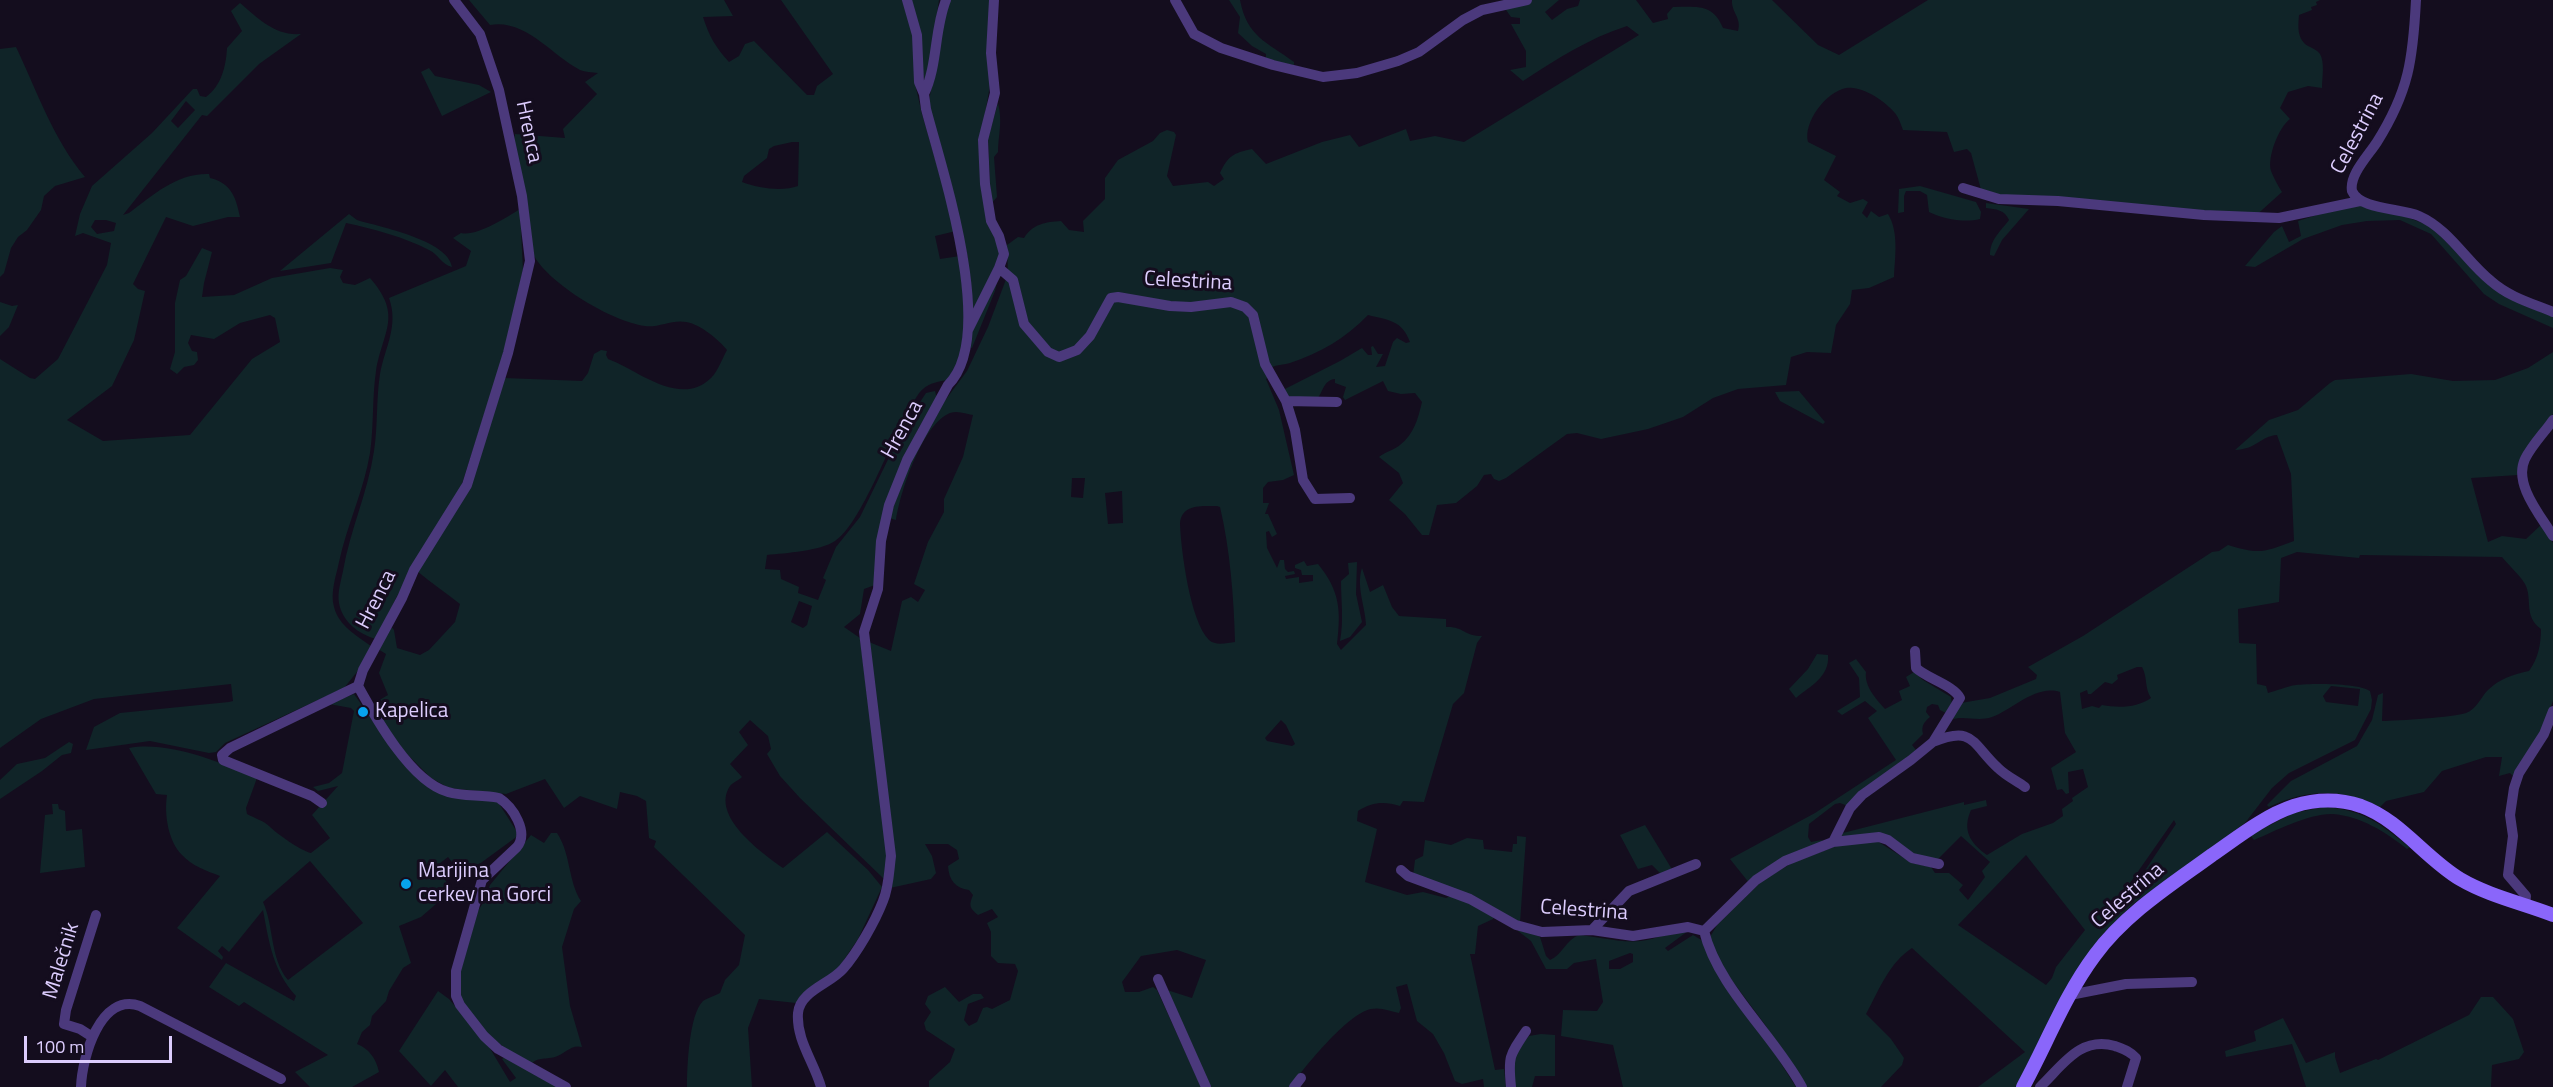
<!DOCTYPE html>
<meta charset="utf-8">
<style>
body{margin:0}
#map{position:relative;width:2553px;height:1087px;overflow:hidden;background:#140d1e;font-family:"Titillium Web",sans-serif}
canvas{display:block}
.scale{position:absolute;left:24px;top:1036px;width:148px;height:27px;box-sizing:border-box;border:3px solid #dcccfd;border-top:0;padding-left:8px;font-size:18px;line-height:21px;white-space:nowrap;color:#dcccfd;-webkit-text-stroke:4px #140d1e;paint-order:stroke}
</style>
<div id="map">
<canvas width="2553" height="1087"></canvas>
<div class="scale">100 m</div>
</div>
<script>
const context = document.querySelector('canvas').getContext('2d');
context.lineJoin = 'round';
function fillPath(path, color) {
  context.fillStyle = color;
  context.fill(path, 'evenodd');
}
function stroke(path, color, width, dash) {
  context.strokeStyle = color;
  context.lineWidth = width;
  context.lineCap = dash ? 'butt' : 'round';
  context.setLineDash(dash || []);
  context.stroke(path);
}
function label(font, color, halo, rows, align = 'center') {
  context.font = font + ' "Titillium Web",sans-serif';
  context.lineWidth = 6;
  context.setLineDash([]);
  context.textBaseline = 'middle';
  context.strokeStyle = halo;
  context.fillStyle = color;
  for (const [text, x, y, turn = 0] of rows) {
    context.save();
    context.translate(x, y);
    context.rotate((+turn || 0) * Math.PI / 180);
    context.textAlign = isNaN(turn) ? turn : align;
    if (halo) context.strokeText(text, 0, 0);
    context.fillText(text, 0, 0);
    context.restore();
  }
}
fillPath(new Path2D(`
 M469,0H724L733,16L703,17C709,36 716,48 729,62L739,56L745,44L754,41L807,95H814L817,86L833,74L781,0H903L913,34L916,88L922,114L956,231L935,236L940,259L960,256L965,321L960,357L948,380C940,381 929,383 923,389C917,394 914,402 910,408C891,439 862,523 835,541C820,551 786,553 767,555L765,569L780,570L781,579L799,587L798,593L818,600L826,580L823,578L836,547L860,517L898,439L922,399L926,393L935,391L937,399L919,427L901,466L875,585L864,589L860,614L844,627L860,638L886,842V875L885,879L883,878L800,798L780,776L767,754L771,749L768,736L750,720L739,732L748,745L730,764L742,777C739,780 732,783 730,786C710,816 762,853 783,868L827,832L868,870L882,887L858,939L835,973L796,1003L759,999L748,1028L752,1087H687C687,1068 689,1014 703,1001C707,998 715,996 720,993L725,980L739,965L745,935L654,847L656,841L649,838L646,801L637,796L620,792L617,809L580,796L564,808L545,779L506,794L449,788L431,778L394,741L371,705L388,695L379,673L386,654L378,649L390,625L394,630L397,648L420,655L429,650L455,622L460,604C445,592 431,583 417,571L447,525L504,378L582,381L588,373L594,354L601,350L607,351L606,355L608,359C638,370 680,408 711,378C718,371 722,359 727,350C719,340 700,324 686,322C673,319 658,328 645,326C611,321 551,285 534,256L514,140L515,134L565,138L563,129L597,94L585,82L598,73C592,72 585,72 580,70C551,55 526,19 490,25ZM792,142H799L798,186C782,192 758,188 742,182L744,176L767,158L769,149L774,146ZM799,601L812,606L807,625L803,628L791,622Z
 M910,0H939L927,80L924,79Z
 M947,0H991L990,85L980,144L1002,262L995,291L972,348L968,347V258L930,114L929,101Z
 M1229,0H1240C1247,37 1267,42 1294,62V65L1266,60V54L1252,46L1238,33L1240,17Z
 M1530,0H1559L1545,12L1552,20L1567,9L1578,6L1580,0H1636L1653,23L1668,19L1667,14L1673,7C1696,7 1713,3 1723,28L1738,31C1742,18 1731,12 1732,0H1772L1818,45L1839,55L1928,0H2320L2316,2L2317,5L2311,7L2312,10L2299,15C2298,27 2297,39 2308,46C2312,48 2317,50 2320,54C2325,62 2322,79 2322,88L2308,86L2288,92L2280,108L2290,119C2279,127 2267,157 2271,171C2274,178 2278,186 2282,192L2252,219L1983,197L1971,153L1967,149L1954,152L1947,132L1903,130C1901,125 1899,118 1895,113C1885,101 1862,85 1846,88C1826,92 1803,122 1808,142L1836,156L1824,180L1840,192L1837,196L1850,203L1863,199L1868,202L1862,213L1867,218L1871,211L1879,217L1888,214C1899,232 1895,257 1894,277L1869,288L1852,290L1850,304L1836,325L1831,353L1807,352L1791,357L1786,385L1738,389L1713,398L1683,417L1648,429L1601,439L1577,433L1567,434L1506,478L1499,481L1494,479L1491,474L1484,475L1477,486L1456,503L1437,505L1429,535H1422L1405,514L1389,500L1403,483L1399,473L1379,457C1385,452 1394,450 1400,445C1414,434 1418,419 1422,402L1415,393L1401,394L1388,391L1383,381L1345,400L1343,397L1346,387L1335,383V379C1324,380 1323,391 1318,398L1289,403L1277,393L1340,361L1362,348L1368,355H1372L1371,347L1373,346L1378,354H1383L1376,367L1385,366L1393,342L1397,338L1406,343L1410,342C1402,320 1388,320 1368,315C1346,338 1320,353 1290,363C1282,365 1275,365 1267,369L1269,377L1266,379L1279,410L1294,475L1283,480L1268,482L1263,488V503H1269L1265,514H1268L1277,534L1272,537L1269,531L1266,532L1267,548L1277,568L1280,560H1284L1285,569L1288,572L1294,571L1295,574L1285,576L1286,579L1299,577V583L1313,581V575H1302L1301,570L1295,568V565L1304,561L1307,566L1318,564C1340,591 1341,610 1337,644L1341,650L1366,625C1365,605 1356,587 1362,568L1370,592L1383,585L1392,607L1399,616L1446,619V627C1463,626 1464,636 1482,636L1477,643L1464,693L1453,704L1424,802L1403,801L1400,806C1384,801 1372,802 1358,811L1357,821L1377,829L1365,882L1407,895L1423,892L1446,898L1453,895L1496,914L1493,919L1478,926L1475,954H1470L1495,1070L1504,1069L1506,1087H1484L1483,1079L1462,1084L1455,1081L1444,1053L1433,1034L1417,1021L1407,984L1396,987L1401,1008L1399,1013C1390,1011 1381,1007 1371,1009C1347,1014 1305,1067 1290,1087H1208L1164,989L1192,998L1206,960L1177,950L1141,956L1122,982L1125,992H1139L1153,987L1157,990L1201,1087H929V1081L950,1062L955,1049L926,1030L924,1023L931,1012L925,1004L928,996L945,987L959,1002L973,994H981L984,998L968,1004L964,1020L969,1026L977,1022L983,1008L987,1007L992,1009L1010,1000L1018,971L1015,964L998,963L991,956V932L987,923L998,917L992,909L978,915C969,908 969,905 973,895L969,890C955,888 949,880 948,866L959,859L957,850L948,844H925L932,856L936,873L931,879L890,888L869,642L891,651L902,601L911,597L918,602L925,590L914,584L928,542L944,512V499L963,457L973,415C966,414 958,410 950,413C922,424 900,493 896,520L889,518L914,454L935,414L967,371L988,327L1008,274L1007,245L1018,237L1024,238C1033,224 1045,222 1061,221L1069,230L1084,232L1083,221L1105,199V178L1118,160L1153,141L1160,133L1167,130L1174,132L1176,135L1167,176L1173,186L1208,182L1214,186L1224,179L1220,173C1228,156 1233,153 1252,149L1266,164L1322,142L1350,135L1359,147L1406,129L1410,141L1435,136L1464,142L1639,35L1627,26C1589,38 1557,59 1523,81L1510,70L1526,67V51L1511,24H1520V18L1511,17L1504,7ZM1072,478H1085L1083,498L1071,497ZM1122,491L1123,523L1108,524L1105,493ZM1217,506L1220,507C1230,549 1234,599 1235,642C1227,643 1215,646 1209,640C1190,621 1181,550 1180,524C1181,504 1201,506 1217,506ZM1281,720L1286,725L1295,744L1292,746L1267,741L1265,738Z
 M240,3C259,19 275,36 301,34L259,64L207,116L202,115L123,215L129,213C153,195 177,173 209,174L210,178C231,183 236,197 240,217H228L193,226L166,217L133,284L138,289L145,291L134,340L112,386L67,420L103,441L190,435L252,359L280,342L275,318L270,315L240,323L214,339L191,335L188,343L192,351L197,352L198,360L194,365L184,367L177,374L170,369L175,352V303L180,280L186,276L202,248L212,252L204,283L202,297L234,295L272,278L330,268L343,270L340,277L343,283L355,285L370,278C403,316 383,330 376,371C372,398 374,426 370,453C364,490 347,525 339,562C336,576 330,593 334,607C339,626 356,635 371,646L361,667L344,688L225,743L216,752L209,753L150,741L86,750L94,727L120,713L229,702L233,701L231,684L94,699L41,719L0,748V359L30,378L35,379L58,359L107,265L111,243L83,233L75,236L80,214L92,186L152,133L193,89H197L200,96L206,97C221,86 226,67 227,48L242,31L231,11ZM186,101L195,110L178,128L171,121ZM95,220H106L116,223L114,231L97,234L91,227Z
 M16,47C37,91 53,139 85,177L55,186L44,196L41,210L27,230L18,237L11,248L4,273L0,277V49Z
 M429,68L435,76L479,85L491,92L442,116L421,72Z
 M998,103C1003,122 998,136 998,152L994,157L997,197L991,204L988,138Z
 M1920,186L1976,202L1981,212L1980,219C1965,223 1943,219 1929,212L1927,195L1920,191H1906L1904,196V212L1898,213L1899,189Z
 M1986,203L2029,209L2002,240L1994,256L1990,255C1990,239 2001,231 2009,220C2005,210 1996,209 1986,208Z
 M2351,204L2396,213L2430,226L2492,287L2553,317V328L2499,304L2484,294L2431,234L2400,220L2367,221L2342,225L2303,239L2255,267L2245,266L2274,232L2282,226L2289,242L2301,236L2298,221Z
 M520,209L523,270L504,353L459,493L396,598L376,639C358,634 342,621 339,603C337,593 341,581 343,571C350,530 368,492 374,451C378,426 376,399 380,374C385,347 399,326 389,298L466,266L471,251L453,238L461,233C476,237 507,217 520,209Z
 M349,214L357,220C380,227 448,240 452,267C442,265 438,254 429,250C404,237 374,229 346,223L331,263L280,271Z
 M0,302L12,306L18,305L9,327L0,336Z
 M2553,352V414L2524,453L2518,465V475L2471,478L2488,542L2502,536L2526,539L2542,524L2553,543V701L2542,730L2513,776L2510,773L2499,776L2502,757H2486L2442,771L2424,792L2386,801L2380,807C2340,788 2308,789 2269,807L2267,805L2291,781L2357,746L2372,720L2378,695L2383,693L2382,721C2396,721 2455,717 2466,713C2477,709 2480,698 2488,690C2499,679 2514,674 2529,671C2538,659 2541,644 2541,629C2523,616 2533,599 2525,584C2519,574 2509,566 2502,557L2360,555L2359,558L2297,552L2281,558L2279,602L2238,609L2239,643L2256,644L2257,684L2266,686L2268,693C2277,691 2287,686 2296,685C2311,683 2359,683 2370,691L2372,700L2371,709L2355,740L2289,773L2272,788L2245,823L2133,904L2101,936L2092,948L2016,1087H1978L2025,1052L1912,948C1889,963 1879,990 1866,1014L1891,1039L1904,1058L1902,1065L1881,1087H1802L1766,1026L1716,959L1710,937L1717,925L1763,880L1794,862L1839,845L1877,841L1912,863L1931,867L1935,873H1949L1963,885L1959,890L1968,900L1985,877L1982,871L1990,862L1961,836L1938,859L1929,862L1888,841L1840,840L1841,830L1843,833L1964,802V805L1986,800L1987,806L1971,810C1962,830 1970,843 1987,855L2022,834L2053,823L2063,816L2062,809L2073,801L2072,798L2088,787L2083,769L2068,772L2069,793L2066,794L2062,789L2057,790L2051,768L2076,752L2065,733L2060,692C2036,684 2012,710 1992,717C1977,722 1964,715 1950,720L1961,703L1990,698L2036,679L2037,675L2028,667L2083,636L2212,552L2219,551L2228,545C2260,555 2264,552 2294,541L2291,474L2277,435C2260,436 2258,449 2235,450L2269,420L2298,410L2330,383L2335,380L2411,374L2453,381L2495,380L2528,368ZM2137,667H2142C2148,678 2144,687 2151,698C2137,708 2118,708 2102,705L2099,708L2092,706L2082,709L2080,693L2087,690L2088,694H2091L2105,682L2112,684L2118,679L2117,675ZM2331,686L2360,689L2358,706L2326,702L2323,696ZM2174,820L2176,824L2120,908L2111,917L2107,913L2116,903ZM2026,855L2085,930L2056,967L2052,978L2046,985L1958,925Z
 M1799,391L1825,422L1823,424L1780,401L1775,392Z
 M1357,562L1356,594L1362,622L1350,637L1340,641C1344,620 1341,602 1341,581L1349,574L1348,563Z
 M1817,654L1828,655C1830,677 1810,686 1796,698L1789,689L1808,669Z
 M1856,659L1866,672C1864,686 1876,699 1885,709L1902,700L1899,691L1910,686L1906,677L1914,672L1923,680L1951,697L1952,705L1948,714L1940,710L1938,705L1932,704L1927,707L1926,712L1930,717C1924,722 1921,726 1923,734L1912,745L1916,750L1848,806L1840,803L1835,804L1809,824L1808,837L1811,842L1822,840L1825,843L1750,884L1730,859L1815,813L1896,760L1868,718L1877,711L1865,701L1842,715L1837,711L1860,697L1859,678L1849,663Z
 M354,694L389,744L427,784L498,802L519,835L463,876L448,857L435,867L455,893L443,898L421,917L399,926L411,963L403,968L389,991L386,1001L372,1016L370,1025L362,1032L357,1044C369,1049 376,1058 379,1072L352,1087H310L295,1072L328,1055L244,1002L239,1006L209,987L226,963L294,1001L296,996C273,971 269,942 263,910L229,952L222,946L218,951L223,957L222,960L177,928L220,876C207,871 192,866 182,855C168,841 164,814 167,795L156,794L129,748C169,741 220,762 257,778L246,808L247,814C254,818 264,821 269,826C276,833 301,851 311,853L330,838L312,815L338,786L318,791L313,787L329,783L342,773L354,711L351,708L329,704ZM310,861L363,923L288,980C270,959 274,926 263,902Z
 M69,742L73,744L71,753L62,755L42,771L0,799V780L17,764L45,758Z
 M52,804H58L59,809L65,811L66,831L82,829L85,867L40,873L45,815L53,814Z
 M2324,807C2365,810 2378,823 2410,847L2407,849C2386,832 2360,816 2333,814C2310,813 2275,831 2254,840L2250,835L2294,813Z
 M1645,825L1673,871L1662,875L1652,865L1638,869L1620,835Z
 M551,833H557C571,854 568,881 581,901L574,909L562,947L570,1006L582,1047C571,1044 565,1054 555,1057C544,1060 538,1056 529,1066L488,1035L461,1001L460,973L475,916L484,901L490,885L531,835L544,843Z
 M1517,836L1526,837L1520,923L1413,876L1415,860L1423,856L1425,840L1451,845L1467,838L1483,840L1484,849L1512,852L1513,844H1517Z
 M1518,927L1540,937L1546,956L1550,960C1562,955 1566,940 1579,935C1599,937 1621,943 1641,941C1658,939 1671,930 1688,931L1665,948L1668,951L1693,935L1703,941L1796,1087H1623L1613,1045L1561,1036L1563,1010L1597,1011L1603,1002L1596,959L1574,963L1567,969H1546L1531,941L1518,931ZM1630,953L1633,954V962L1620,969H1609V961Z
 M438,991L449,999L488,1045L510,1082L516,1078L502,1059L505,1057L560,1087H458L445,1070L431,1086L399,1051Z
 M2481,997H2493L2513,1019L2524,1052L2519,1059L2492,1065L2491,1087H2306L2292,1044L2226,1057L2225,1051L2256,1041L2254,1031L2283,1018L2306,1063L2335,1052V1057L2340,1073L2376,1059L2378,1060L2469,1015Z
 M1541,1034L1555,1035V1076H1535L1532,1087H1512V1056L1529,1036Z`), '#102428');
stroke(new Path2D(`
 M454,0L480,34L499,90L522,196L530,261L508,353L467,485L414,570L402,598L363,670L358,686C375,717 411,782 448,792C464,797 482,794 499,798C513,807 529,832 517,847L482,880L456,971V996L460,1005L484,1036L498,1049L566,1087
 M1175,0L1194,34L1221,48L1273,65L1323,77L1357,73L1398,61L1419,52L1463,20L1482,10L1527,0
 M2416,0C2413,59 2409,91 2377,142C2368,156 2349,175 2352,191C2360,210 2401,208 2419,216C2449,229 2466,261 2491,281C2509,297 2531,303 2553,312
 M924,94C938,65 934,30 946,0
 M1963,188L1999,199L2058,201L2204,215L2279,218L2360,201
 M999,268L1013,280L1024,324L1048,352L1059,357L1077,350L1090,336L1111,298L1118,297L1170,306L1191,307L1231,302L1245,307L1253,315L1265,364L1286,401L1295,430L1303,480L1315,499L1350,498
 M968,330L999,268L1004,254L999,236L991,221L985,184L983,140L995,93L991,53L994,0
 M1286,401L1337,402
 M2553,420C2544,433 2532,445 2525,459C2513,484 2541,516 2553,536
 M1933,742C1974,725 1972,744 1998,768C2006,776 2017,781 2025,787
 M322,803L312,796L223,760L222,755L230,748L358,686
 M1833,842L1850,808L1862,795L1911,760L1933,742L1960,698C1953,685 1928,679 1916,668L1915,651
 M1401,870L1408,876L1470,899L1516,925L1542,932L1592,930L1633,936L1688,927L1704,931
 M2525,905L2526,896L2508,875L2513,836L2510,815L2514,788L2519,773L2544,734L2553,711
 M1592,930L1629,891L1696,864
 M1158,979L1206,1087
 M2070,995L2126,984L2192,982
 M91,1036L80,1029L64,1024L66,1010L96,915
 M81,1087C82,1058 100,992 140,1006L281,1079
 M821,1087C814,1062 796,1040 798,1013C800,991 830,984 843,969C857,953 875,922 883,901C889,887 889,871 891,856L864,632L878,589L881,541L889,505L907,460L948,385C998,336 942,170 926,109L924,94L919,82L917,35L907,0
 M1294,1087L1301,1078
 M1511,1087C1508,1057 1509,1056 1526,1031
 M1802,1087C1774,1035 1718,988 1704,931L1756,880L1785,861L1833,842L1879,837L1888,840L1912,858L1939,864
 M2040,1087C2063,1065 2080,1036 2115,1046C2123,1049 2130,1051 2136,1058L2127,1087`), '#4b397c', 10);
stroke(new Path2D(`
 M2023,1087C2047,1043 2065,995 2095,955C2126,913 2171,885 2212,855C2238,837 2264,816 2294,806C2316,799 2340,799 2361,806C2400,820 2425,858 2460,879C2489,896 2522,903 2553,915`), '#8a66fa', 14);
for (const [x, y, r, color] of [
 [363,712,6,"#07a3ee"],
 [406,884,6,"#07a3ee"]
]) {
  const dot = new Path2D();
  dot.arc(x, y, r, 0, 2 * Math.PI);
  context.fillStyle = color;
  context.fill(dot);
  stroke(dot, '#140d1e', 2);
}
label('21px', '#dcccfd', '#140d1e', [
 ["Hrenca",528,132,78],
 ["Celestrina",2358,134,-62],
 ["Celestrina",1188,282,3],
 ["Hrenca",903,430,-61],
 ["Hrenca",377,600,-63],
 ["Celestrina",2128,896,-41],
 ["Celestrina",1584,911,4],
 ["Malečnik",62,961,-73]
]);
label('21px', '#dcccfd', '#140d1e', [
 ["Kapelica",375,712],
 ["Marijina",418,872],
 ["cerkev na Gorci",418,896]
], 'left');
</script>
